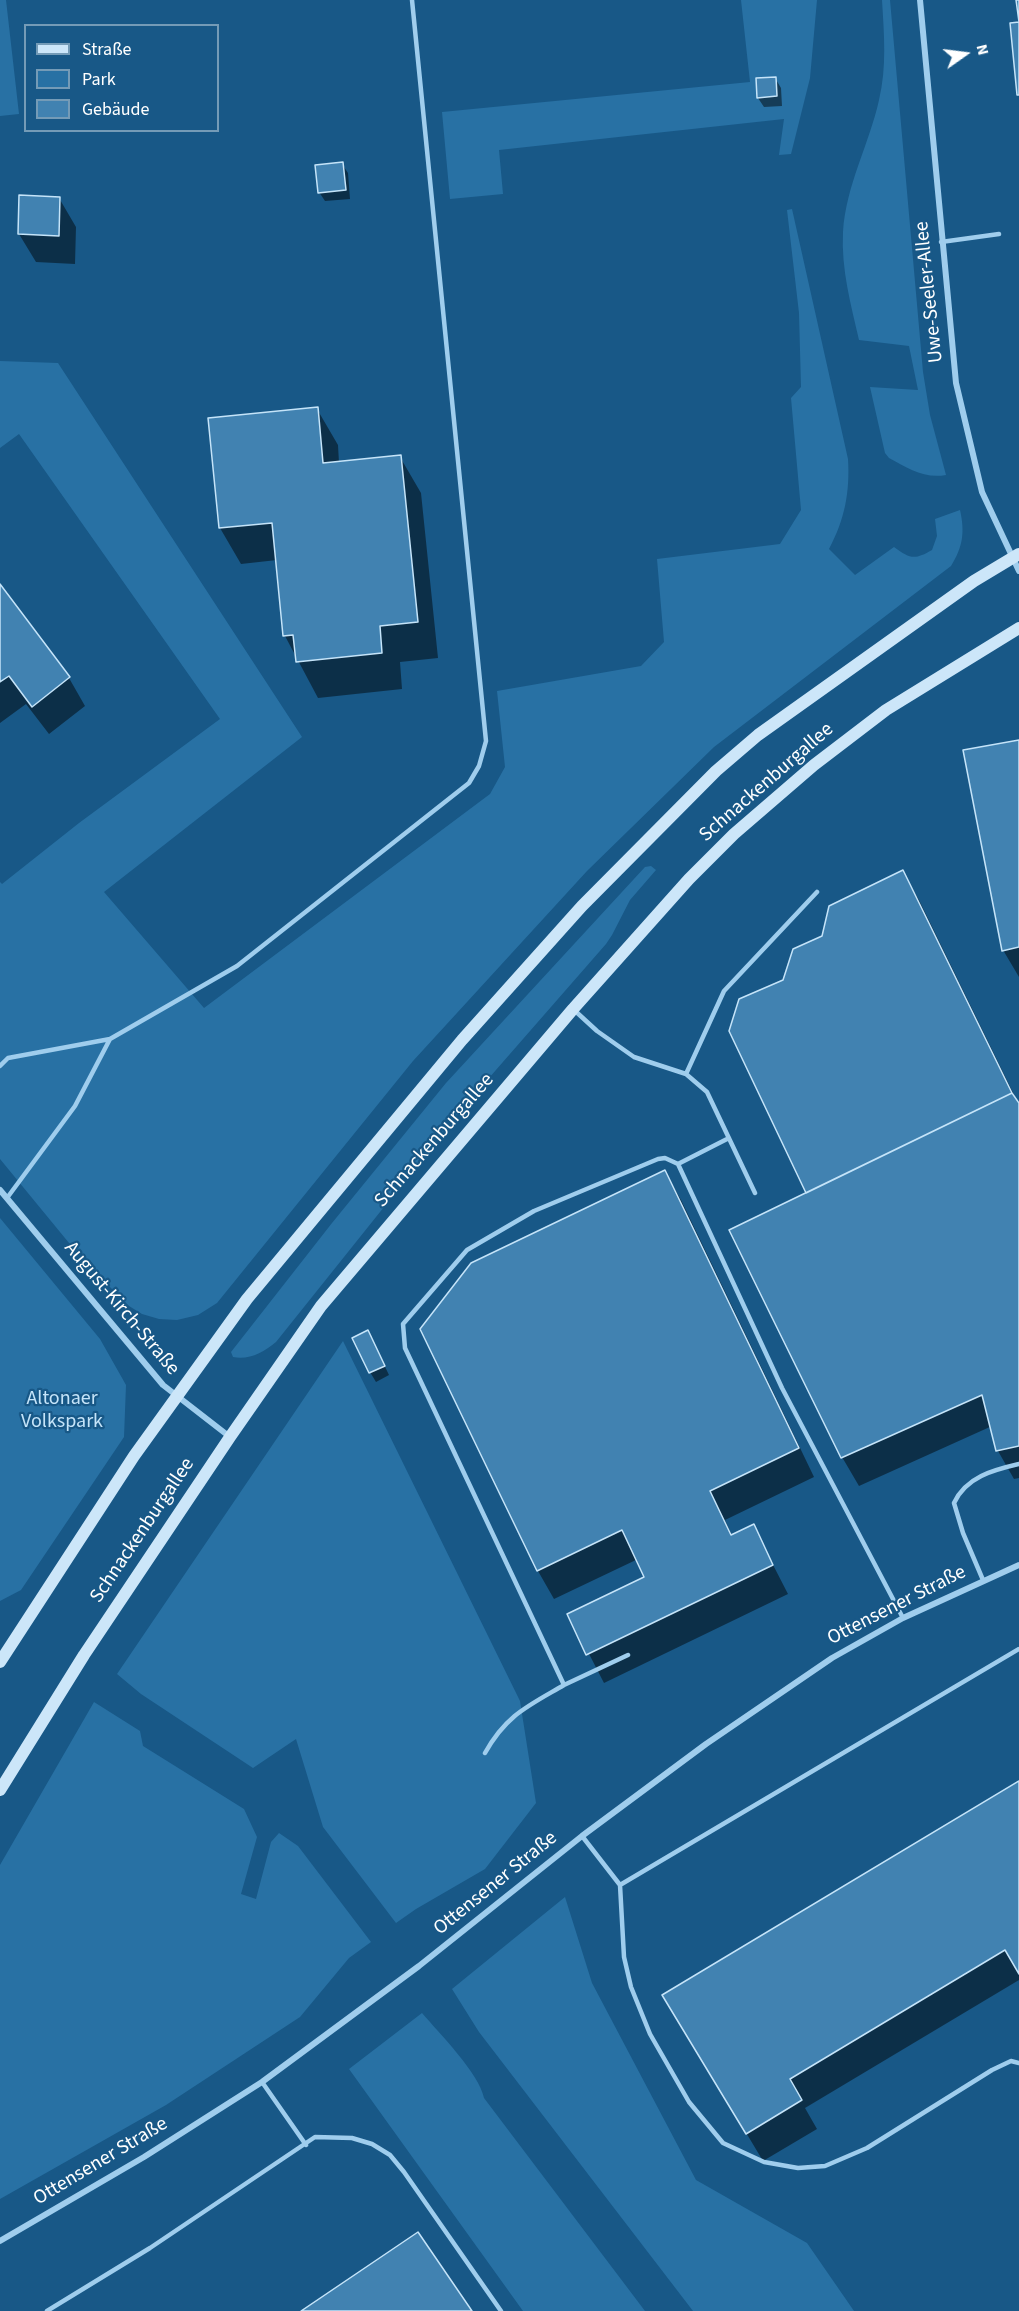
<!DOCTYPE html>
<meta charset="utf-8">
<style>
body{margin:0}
#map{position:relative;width:1019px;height:2311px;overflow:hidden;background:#185887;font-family:"Source Sans 3",sans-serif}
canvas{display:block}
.legend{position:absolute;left:24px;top:24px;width:195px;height:108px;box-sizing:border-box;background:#185887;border:2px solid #749bb7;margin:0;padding:8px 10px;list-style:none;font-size:18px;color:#fff}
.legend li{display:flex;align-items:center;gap:12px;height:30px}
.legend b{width:30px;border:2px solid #749bb7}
.north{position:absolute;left:935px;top:24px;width:60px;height:60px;-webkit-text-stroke:4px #185887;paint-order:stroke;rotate:76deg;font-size:16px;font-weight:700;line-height:24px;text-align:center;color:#fff}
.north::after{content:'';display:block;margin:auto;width:21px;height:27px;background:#fff;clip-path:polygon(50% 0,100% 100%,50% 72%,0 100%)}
</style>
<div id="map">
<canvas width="1019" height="2311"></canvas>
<ul class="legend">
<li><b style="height:8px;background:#cce6f9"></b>Straße</li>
<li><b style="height:16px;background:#2871a4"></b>Park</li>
<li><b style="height:16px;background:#4182b1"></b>Gebäude</li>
</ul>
<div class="north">N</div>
</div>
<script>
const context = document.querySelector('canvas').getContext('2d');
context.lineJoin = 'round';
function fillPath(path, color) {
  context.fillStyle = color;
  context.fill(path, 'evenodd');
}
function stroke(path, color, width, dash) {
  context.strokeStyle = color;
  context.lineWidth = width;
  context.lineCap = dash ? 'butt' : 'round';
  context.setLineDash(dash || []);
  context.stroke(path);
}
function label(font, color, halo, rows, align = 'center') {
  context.font = font + ' "Source Sans 3",sans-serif';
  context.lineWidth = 4.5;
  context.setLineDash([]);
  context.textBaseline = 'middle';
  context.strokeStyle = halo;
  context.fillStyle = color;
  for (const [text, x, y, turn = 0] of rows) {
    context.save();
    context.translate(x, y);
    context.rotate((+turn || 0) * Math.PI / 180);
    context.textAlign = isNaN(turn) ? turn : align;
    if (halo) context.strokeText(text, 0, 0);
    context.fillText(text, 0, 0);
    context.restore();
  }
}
fillPath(new Path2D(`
 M0,0H6L19,114L0,116Z
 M741,0H817L810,78L791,154L779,155L784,119L499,150L503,194L450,199L442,112L750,82Z
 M882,0H890L923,372L930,415L946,475C924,479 908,468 889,458L885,453L870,387L918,390L909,346L859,340C851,305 841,269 843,232C846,185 869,145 879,100C887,67 884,34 882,0Z
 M792,209L848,459C850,492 845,519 829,549L855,575L894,547C910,559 915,560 932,550L937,536L935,519L960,510C965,532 963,547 951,566L714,747L587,871L413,1061L217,1303L198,1315L177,1320L159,1319L142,1314L129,1306L83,1260L0,1159V882L2,884L79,823L220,719L19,434L0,448V361L58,363L302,737L104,892L204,1008L490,794L505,767L497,691L641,666L664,642L657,559L780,544L801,510L791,398L801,387L799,313L787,210Z
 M651,866L656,870L630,900L612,935L606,944L468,1102L276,1342C263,1353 249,1360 233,1357L231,1352L332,1223L446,1083L645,867Z
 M0,1218L100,1339L126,1385L124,1437L21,1590L0,1601Z
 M343,1341L520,1701L536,1803L485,1869L416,1909L396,1923L323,1827L296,1739L253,1768L141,1694L117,1674Z
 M94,1702L140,1731L143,1746L244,1809L257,1837L241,1894L256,1899L271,1842L279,1833L298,1846L371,1942L349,1958L300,2017L166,2105L0,2199V1865Z
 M565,1897L592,1983L696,2180L807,2243L854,2311H693L479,2032L452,1989Z
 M422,2013C439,2033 479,2073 484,2098L645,2311H523L349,2069Z`), '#2871a4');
fillPath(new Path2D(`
 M775,78L781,88L782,106L764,107L758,98Z
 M342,164L348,173L350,199L325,201L319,192Z
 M59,198L76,227L75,264L36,262L19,234Z
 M317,409L338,445L339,463L400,457L421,493L438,658L400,662L402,689L318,698L285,636L277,560L241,564L220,528Z
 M0,586L69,678L85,706L49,734L26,704L0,723Z
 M1019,741V977L1003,950Z
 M903,872L919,900L1019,1105V1478L1014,1479L998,1451L992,1426L859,1486L842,1457L731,1231L808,1194L785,981L823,937Z
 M665,1172L681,1200L814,1477L725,1520L732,1536L753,1526L788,1594L604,1683L569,1615L646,1577L638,1559L554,1599L538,1571L422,1329Z
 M373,1342L389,1375L376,1382L370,1372Z
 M1019,1782V1980L805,2108L817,2129L763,2161L681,2024Z`), '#0007');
const building = new Path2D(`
 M1016,0H1019V95H1017L1010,23L1019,22Z
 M776,77L777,96L757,98L756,78Z
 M343,162L346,190L318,193L315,165Z
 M19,195L60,197L59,236L18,234Z
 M318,407L323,463L401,455L418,622L380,626L382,653L296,662L293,635L283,636L272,523L219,528L208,418Z
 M0,584L70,677L32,707L9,676L0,682Z
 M1019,740V947L1002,951L963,750Z
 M903,870L1012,1093L806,1193L729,1031L739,999L783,980L793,949L822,936L829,906Z
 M1012,1093L1019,1103V1446L996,1451L982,1395L841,1458L729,1230Z
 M665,1170L799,1448L710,1491L731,1535L754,1524L773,1565L586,1655L567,1614L644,1577L622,1530L537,1571L420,1329L471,1263Z
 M368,1330L385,1366L369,1373L352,1338Z
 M1019,1781V1974L1005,1950L790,2079L802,2100L746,2134L662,1995Z
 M418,2232L472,2311H301Z`);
fillPath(building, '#4182b1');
stroke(building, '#c5e4f9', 1.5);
stroke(new Path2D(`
 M941,242L999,234
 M573,1009L597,1031L634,1057L686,1074L707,1092L755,1193
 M110,1039L237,966L469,783L479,766L486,741L412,0
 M0,1066L8,1058L110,1039L75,1106L7,1198
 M686,1074L724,991L817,892
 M678,1164L729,1138
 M983,1580L963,1533L954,1503C966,1477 993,1470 1019,1464
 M628,1655L564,1685L405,1348L403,1324L467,1250L534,1211L658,1159L665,1158L678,1164L782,1388L903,1618
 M485,1753C506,1715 528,1706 564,1685
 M582,1836L620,1885L1019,1649
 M620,1885L624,1957L631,1987L650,2034L689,2102L723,2143L764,2162L798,2168L825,2166L867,2148L992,2070L1011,2061L1019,2063
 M262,2082L306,2145
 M47,2311L150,2248L315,2137L352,2138L372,2144L390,2155L404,2172L501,2311`), '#9fcded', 4.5);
stroke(new Path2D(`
 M920,0L956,383L982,492L1019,571
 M0,1190L163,1385L230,1437
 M0,2241L144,2157L262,2082L419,1966L582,1836L706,1744L832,1658L903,1618L1019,1565`), '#9fcded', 6);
stroke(new Path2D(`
 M0,1662L134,1456L247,1299L462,1040L582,906L716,771L758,735L974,581L1019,554
 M0,1790L84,1655L230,1437L321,1306L573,1009L689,879L734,834L814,765L886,710L1019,628`), '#cce6f9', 12);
label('20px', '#fff', '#185887', [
 ["Uwe-Seeler-Allee",930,292,-96],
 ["Schnackenburgallee",767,783,-41],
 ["Schnackenburgallee",435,1141,-49],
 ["August-Kirch-Straße",121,1309,50],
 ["Schnackenburgallee",143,1531,-56],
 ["Ottensener Straße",897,1606,-27],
 ["Ottensener Straße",496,1884,-39],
 ["Ottensener Straße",101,2162,-31]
]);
label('20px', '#c5e4f9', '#185887', [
 ["Altonaer",62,1400],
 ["Volkspark",62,1423]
]);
</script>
